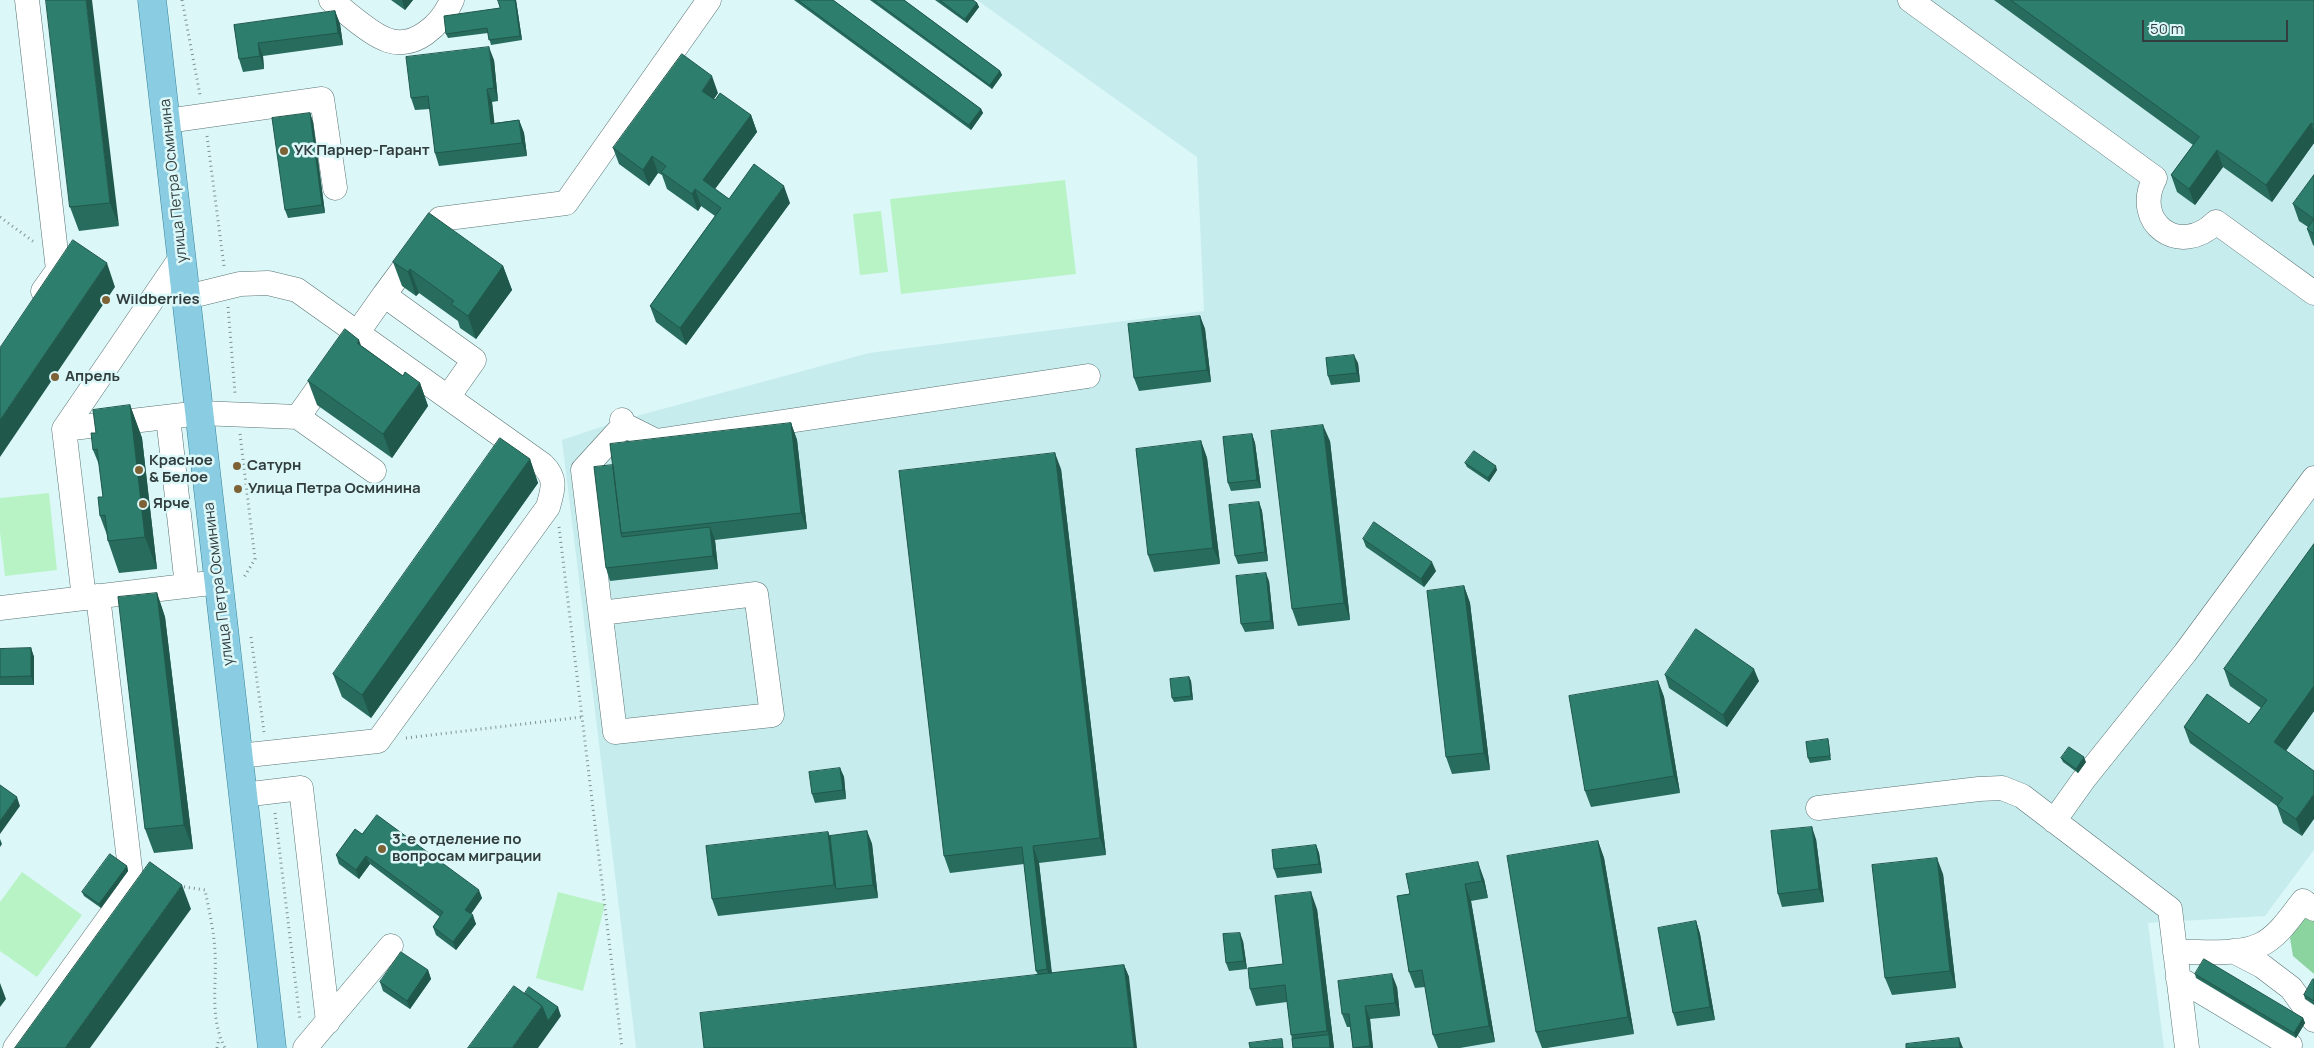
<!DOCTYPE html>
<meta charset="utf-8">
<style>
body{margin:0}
#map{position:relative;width:2314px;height:1048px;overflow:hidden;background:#dbf7f8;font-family:Manrope,sans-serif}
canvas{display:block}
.scale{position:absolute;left:2142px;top:20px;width:146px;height:22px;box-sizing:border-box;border:2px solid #323d3d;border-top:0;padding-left:6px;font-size:15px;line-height:18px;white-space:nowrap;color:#323d3d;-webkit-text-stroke:4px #dbf7f8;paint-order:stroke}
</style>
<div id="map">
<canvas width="2314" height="1048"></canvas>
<div class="scale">50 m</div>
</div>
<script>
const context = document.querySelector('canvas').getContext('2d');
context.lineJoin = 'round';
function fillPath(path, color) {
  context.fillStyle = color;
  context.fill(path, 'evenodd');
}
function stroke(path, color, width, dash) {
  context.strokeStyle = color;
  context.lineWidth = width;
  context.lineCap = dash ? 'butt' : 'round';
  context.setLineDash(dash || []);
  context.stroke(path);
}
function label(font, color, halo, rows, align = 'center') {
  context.font = font + ' Manrope,sans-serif';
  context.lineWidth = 5;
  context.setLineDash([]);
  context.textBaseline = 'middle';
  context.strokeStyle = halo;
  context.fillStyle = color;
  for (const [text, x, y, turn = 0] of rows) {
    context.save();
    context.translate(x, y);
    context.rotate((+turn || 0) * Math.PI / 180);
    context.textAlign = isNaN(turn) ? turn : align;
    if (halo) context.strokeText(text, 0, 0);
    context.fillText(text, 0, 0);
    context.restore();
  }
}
fillPath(new Path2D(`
 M977,0H2314V850L2265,916L2148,923L2164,1048H636L562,440L622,420L869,353L1204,311L1197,157Z`), '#c7ecee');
fillPath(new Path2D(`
 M1065,180L1076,274L901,294L890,199Z
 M881,211L888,272L860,275L853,214Z
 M49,493L57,570L5,576L0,532V498Z
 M22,872L82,915L37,977L0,951V902Z
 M558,892L605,904L583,991L536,978Z`), '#b8f3c6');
fillPath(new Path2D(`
 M2314,916V974L2293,956L2290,938L2302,920Z`), '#8cd49f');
const minor = new Path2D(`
 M27,0L58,270L43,291
 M331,0C345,11 369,33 385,39C413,52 442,24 452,0
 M1910,0L2155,178C2131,223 2180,258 2216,222L2314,293
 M167,121L322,99L335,188
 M384,295L440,219L566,203L709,0
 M187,297L240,284L268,283L297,290L543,465C557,479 553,489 548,507L378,741L239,756
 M168,417L187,586
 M622,420L624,425L656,441L1088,376
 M64,429L200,413L298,417
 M374,471L298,417L384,295L474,360L448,397
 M84,598L64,429L182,256
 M0,608L219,582
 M601,613L756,594L772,715L615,732L583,470L624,425
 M243,795L301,788L328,1022
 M1818,808L1979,789L2002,788L2022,796L2170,909L2187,1048
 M2054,821L2084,779L2185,653L2314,478
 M2233,951L2262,966L2291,988L2314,1020
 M2175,952C2201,951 2236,956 2260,945C2278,937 2291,916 2303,901L2314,909
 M2178,978L2290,1045
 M15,1048L132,886L98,596
 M305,1048L391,946`);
const major = new Path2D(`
 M152,0L272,1048`);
stroke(minor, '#5a7374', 25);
stroke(major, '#38859c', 29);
stroke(new Path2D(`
 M182,0L200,95
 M207,136L224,266
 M0,217L34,242
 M228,307L235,393
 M240,434L255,559L243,579
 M559,527L622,1048
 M251,637L264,732
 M406,738L582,717
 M275,813L300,1020
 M179,886L205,890C209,910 214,931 215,952C217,985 209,1017 225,1048
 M217,1048L219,1038`), '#7f9192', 3, [1, 4]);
stroke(minor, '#fff', 24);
stroke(major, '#8acde2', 28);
fillPath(new Path2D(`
 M46,0L119,226L79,231L70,207Z
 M391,0H413L405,10Z
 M516,0L522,40L491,45L488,33L448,38L446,34Z
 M794,0H833L981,109L983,113L971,130Z
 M870,0H904L1000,71L1002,75L992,89Z
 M935,0H973L977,3L979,7L967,23Z
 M1994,0H2314V143L2272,202L2223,167L2195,205L2177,192L2171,175L2193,145Z
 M335,11L340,24L343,45L263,56L264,69L243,72L239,59L234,25Z
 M494,60L498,101L492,102L494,123L519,120L524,133L527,156L439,166L435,153L430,109L415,110L411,98Z
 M718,93L714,99L751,115L757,132L715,189L729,199L790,203L686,345L656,322L650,306L715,216L701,206L698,211L667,189L662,175L658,173L649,186L619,164L613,148Z
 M310,113L313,122L325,213L288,218L285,210Z
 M2314,175V246L2313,245L2307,229L2308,227L2299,221L2293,204Z
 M393,262L503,266L512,290L476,339L460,328L458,321L419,293L416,296L402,286Z
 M1200,316L1205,329L1211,382L1139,391L1134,378Z
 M362,346L403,376L420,383L428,406L392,458L317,405L308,381Z
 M1358,363L1360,382L1331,385L1328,376Z
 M130,405L142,438L157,569L119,573L108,541L107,535L100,516L103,497L100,467L93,450L96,433Z
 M791,423L797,440L807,529L715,540L718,569L610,581L606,568L613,465Z
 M1252,434L1255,443L1261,488L1231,491L1228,483Z
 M1201,441L1207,458L1220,564L1154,572L1148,555Z
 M1330,441L1350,620L1298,626L1292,609Z
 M530,459L538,483L371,718L342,697L333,674Z
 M1465,463L1497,470L1489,482L1467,467Z
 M1061,469L1106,855L1039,863L1052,973L1124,965L1129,977L1038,975L1036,971L1024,864L950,873L944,856Z
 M1259,502L1262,511L1268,561L1238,564L1235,556Z
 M1363,539L1436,571L1424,587L1366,547Z
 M2314,544V711L2286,751L2302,836L2283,823L2277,806L2190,743L2184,727L2249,724L2261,708L2230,686L2224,669Z
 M1269,581L1274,629L1245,632L1241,624Z
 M1464,586L1470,603L1490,770L1452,774L1446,757Z
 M157,593L165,617L193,849L154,853L145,829Z
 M31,648L34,657V685H0V649Z
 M1665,675L1759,681L1727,727L1669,688Z
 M1189,677L1191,681L1193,700L1174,702L1172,698Z
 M1658,681L1664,697L1680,793L1591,807L1585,791Z
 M1828,739L1829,744L1831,760L1810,763L1808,758Z
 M2061,758L2086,762L2078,773L2063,762Z
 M840,768L844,777L846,799L815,803L812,794Z
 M867,831L872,844L878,898L718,916L712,899L828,832L830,836Z
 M362,834L482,898L471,914L476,924L456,950L436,935L433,927L440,917L370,864L359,879L339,864L336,855Z
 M1816,839L1824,902L1782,907L1778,894Z
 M1598,841L1604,858L1634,1034L1547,1048H1542L1536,1032Z
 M1316,845L1319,853L1322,873L1277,878L1274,869Z
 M127,866L128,871L101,908L84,896L82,892Z
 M1943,874L1956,988L1892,995L1885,978Z
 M1484,879L1488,898L1471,901L1495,1042L1460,1048H1438L1433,1035L1425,987L1415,988L1409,972L1397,896Z
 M1317,909L1334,1048H1293L1287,1002L1256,1006L1250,989L1283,964Z
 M1696,921L1700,934L1715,1020L1677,1026L1673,1013Z
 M1243,941L1247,969L1229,971L1226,963Z
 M428,970L431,979L410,1009L383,991L380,982Z
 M2195,974L2303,1018L2305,1023L2296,1038L2196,978Z
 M2314,979V1005L2305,999L2304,995Z
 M1397,987L1400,1016L1370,1019L1373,1048H1353L1350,1027H1347L1342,1014Z`), '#276c5d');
fillPath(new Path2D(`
 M86,0H92L119,226L110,203Z
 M402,0H413L405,10Z
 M515,0H516L522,40L520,36Z
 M977,3L979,7L967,23L965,19Z
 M335,11L340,24L343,45L338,33Z
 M258,43L263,56L264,69L260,56Z
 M489,47L494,60L498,101L494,88Z
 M1000,71L1002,75L992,89L990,85Z
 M712,76L718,93L708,107L702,91Z
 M487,89L492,102L496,136L491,124Z
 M981,109L983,113L971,130L969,125Z
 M310,113L313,122L325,213L322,205Z
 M751,115L757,132L709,197L703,180Z
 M519,120L524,133L527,156L522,143Z
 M2311,123L2314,131V143L2272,202L2266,185Z
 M2217,150L2223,167L2195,205L2189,189Z
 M652,156L658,173L649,186L643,170Z
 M784,186L790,203L686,345L680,328Z
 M695,189L701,206L698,211L692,194Z
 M107,263L115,287L0,457V420Z
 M503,266L512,290L476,339L468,316Z
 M410,269L419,293L416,296L408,272Z
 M1200,316L1205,329L1211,382L1207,370Z
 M359,340L368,364L357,343Z
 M1354,355L1358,363L1360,382L1357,373Z
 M420,383L428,406L392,458L383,434Z
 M130,405L142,438L157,569L145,537Z
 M791,423L797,440L807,529L801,513Z
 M1323,425L1330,441L1350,620L1344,603Z
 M1252,434L1255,443L1261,488L1257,480Z
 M1201,441L1207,458L1220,564L1213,548Z
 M1055,453L1061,469L1106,855L1100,838Z
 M530,459L538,483L371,718L362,695Z
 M1496,466L1497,470L1489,482L1488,478Z
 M1259,502L1262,511L1268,561L1265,552Z
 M710,527L715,540L718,569L713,556Z
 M1432,562L1436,571L1424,587L1421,579Z
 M1266,573L1269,581L1274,629L1271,621Z
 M1464,586L1470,603L1490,770L1484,753Z
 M157,593L165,617L193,849L184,825Z
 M31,648L34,657V685L31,676Z
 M1754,669L1759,681L1727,727L1723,715Z
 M1189,677L1191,681L1193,700L1191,696Z
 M1658,681L1664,697L1680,793L1674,776Z
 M2314,686V711L2280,759L2274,742Z
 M2084,757L2086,762L2078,773L2076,769Z
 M840,768L844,777L846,799L843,790Z
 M2314,794V819L2302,836L2296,819Z
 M17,797L20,806L0,834V821Z
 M1812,827L1816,839L1824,902L1819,889Z
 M867,831L872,844L878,898L873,885Z
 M828,832L834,848L836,889L834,885Z
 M0,839L2,844L0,847Z
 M1598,841L1604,858L1634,1034L1628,1017Z
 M1316,845L1319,853L1322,873L1319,864Z
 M1033,846L1039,863L1053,986L1047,969Z
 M366,856L370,864L359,879L356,870Z
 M1937,858L1943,874L1956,988L1950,971Z
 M1478,862L1484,879L1488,898L1482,881Z
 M127,866L128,871L101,908L99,904Z
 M1465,884L1471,901L1495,1042L1489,1026Z
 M182,885L191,909L90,1048H65Z
 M479,890L482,898L468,918L465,910Z
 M1311,892L1317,909L1334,1048H1330L1329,1035L1327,1031Z
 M473,915L476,924L456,950L453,942Z
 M1696,921L1700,934L1715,1020L1710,1007Z
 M1240,933L1243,941L1247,969L1244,961Z
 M1124,965L1129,977L1137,1048H1134Z
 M428,970L431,979L410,1009L407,1001Z
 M1392,974L1397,987L1400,1016L1395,1003Z
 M0,983L6,999L0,1007Z
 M542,1006L558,1007L561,1016L538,1048H512Z
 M1365,1006L1370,1019L1373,1048H1371L1370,1046Z
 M2303,1018L2305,1023L2296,1038L2294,1033Z
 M1959,1038L1963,1048H1960Z`), '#20584c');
const building = new Path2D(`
 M46,0H86L110,203L70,207Z
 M498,0H515L520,36L489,40L487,28L446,34L444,16L500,8Z
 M798,0H833L981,109L969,125Z
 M874,0H904L1000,71L990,85Z
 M940,0H973L977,3L965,19Z
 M2011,0H2314V125L2311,123L2266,185L2217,150L2189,189L2171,175L2199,137Z
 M335,11L338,33L258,43L260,56L239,59L234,25Z
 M489,47L494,88L487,89L491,124L519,120L522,143L435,153L428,96L411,98L406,57Z
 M682,54L712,76L702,91L715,100L720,93L751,115L703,180L729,199L754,164L784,186L680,328L650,306L721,208L695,189L692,194L661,172L666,166L652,156L643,170L613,148Z
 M310,113L322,205L285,210L272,118Z
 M2314,175V234L2307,229L2314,219L2293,204Z
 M429,213L503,266L468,316L451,304L454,301L410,269L408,272L393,262Z
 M73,240L107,263L0,420V348Z
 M1200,316L1207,370L1134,378L1128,324Z
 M345,329L359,340L357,343L403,376L405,372L420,383L383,434L308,381Z
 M1354,355L1357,373L1328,376L1326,358Z
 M130,405L145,537L108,541L105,515L100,516L98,497H103L97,449L93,450L91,433H96L93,410Z
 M791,423L801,513L621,533L610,444Z
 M1323,425L1344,603L1292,609L1271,431Z
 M1252,434L1257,480L1228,483L1223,437Z
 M500,438L530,459L362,695L333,674Z
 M1201,441L1213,548L1148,555L1136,449Z
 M1474,451L1496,466L1488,478L1465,463Z
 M1055,453L1100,838L1033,846L1047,969L1036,971L1022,847L944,856L899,471Z
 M613,465L621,533L622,537L710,527L713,556L606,568L594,467Z
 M1259,502L1265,552L1235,556L1229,505Z
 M1374,522L1432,562L1421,579L1363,539Z
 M2314,544V686L2274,742L2314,771V794L2296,819L2277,806L2283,798L2184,727L2207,694L2249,724L2267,700L2224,669Z
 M1266,573L1271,621L1241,624L1236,576Z
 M1464,586L1484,753L1446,757L1427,591Z
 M157,593L184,825L145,829L118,597Z
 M1696,629L1754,669L1723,715L1665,675Z
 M31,648V676L0,677V649Z
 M1189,677L1191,696L1172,698L1170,679Z
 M1658,681L1674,776L1585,791L1569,696Z
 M1828,739L1830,756L1808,758L1806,742Z
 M2069,747L2084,757L2076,769L2061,758Z
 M840,768L843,790L812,794L809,772Z
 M0,785L17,797L0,821Z
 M377,815L479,890L465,910L473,915L453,942L433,927L443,912L366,856L356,870L336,855L355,829L362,834Z
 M1812,827L1819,889L1778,894L1771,831Z
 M867,831L873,885L836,889L830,836Z
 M828,832L834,885L712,899L706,846Z
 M1598,841L1628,1017L1536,1032L1507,856Z
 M1316,845L1319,864L1274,869L1272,850Z
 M110,854L127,866L99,904L82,892Z
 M1937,858L1950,971L1885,978L1872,865Z
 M150,862L182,885L65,1048H15Z
 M1478,862L1482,881L1465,884L1489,1026L1433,1035L1422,970L1409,972L1397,896L1410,894L1406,874Z
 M1311,892L1327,1031L1291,1035L1285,985L1250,989L1248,968L1283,964L1275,896Z
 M1696,921L1710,1007L1673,1013L1658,928Z
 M1240,933L1244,961L1226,963L1223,934Z
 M401,952L428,970L407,1001L380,982Z
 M2204,959L2303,1018L2294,1033L2195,974Z
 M1124,965L1134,1048H704L700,1013Z
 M1392,974L1395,1003L1365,1006L1370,1046L1353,1048L1349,1014H1342L1338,981Z
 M2313,979H2314V1001L2304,995Z
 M514,986L542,1006L512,1048H468Z
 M529,987L558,1007L548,1021L542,1006L525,993Z
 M1329,1035L1330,1048H1293L1292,1039Z
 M1959,1038L1960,1048H1906V1044Z
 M1282,1039L1283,1048H1250L1249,1043Z`);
fillPath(building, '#2d7e6c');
stroke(building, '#20584c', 1);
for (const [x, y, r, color] of [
 [284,151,5,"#7c6234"],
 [106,300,5,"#7c6234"],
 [55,377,5,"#7c6234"],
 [237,466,5,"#7c6234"],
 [139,470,5,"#7c6234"],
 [238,489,5,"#7c6234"],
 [143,504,5,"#7c6234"],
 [382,849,5,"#7c6234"]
]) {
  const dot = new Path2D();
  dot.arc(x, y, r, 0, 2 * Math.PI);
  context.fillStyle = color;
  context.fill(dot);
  stroke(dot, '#dbf7f8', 2);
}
label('bold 15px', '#323d3d', '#dbf7f8', [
 ["УК Парнер-Гарант",294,151],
 ["Wildberries",116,300],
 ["Апрель",65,377],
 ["Красное",149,461],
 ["& Белое",149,478],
 ["Сатурн",247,466],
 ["Улица Петра Осминина",248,489],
 ["Ярче",153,504],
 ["3-е отделение по",392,840],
 ["вопросам миграции",392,857]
], 'left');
label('15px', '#323d3d', '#dbf7f8', [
 ["улица Петра Осминина",174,181,-96],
 ["улица Петра Осминина",219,584,-97]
]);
</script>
